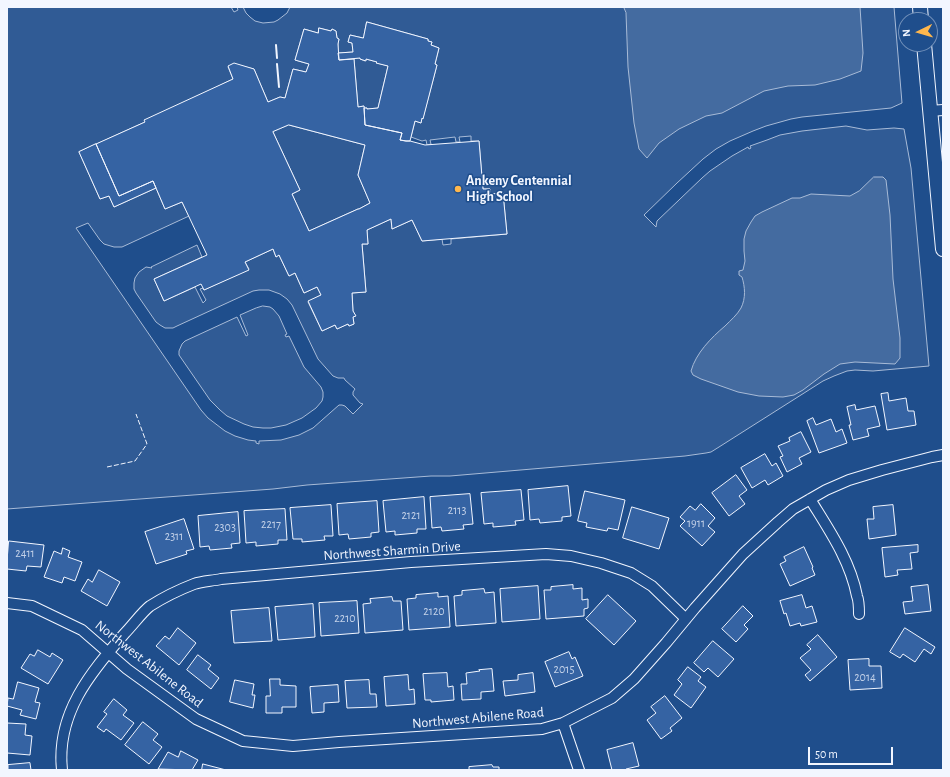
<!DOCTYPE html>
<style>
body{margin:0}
#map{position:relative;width:950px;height:777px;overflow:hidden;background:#1f4e8c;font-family:"Alegreya Sans",sans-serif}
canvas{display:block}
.frame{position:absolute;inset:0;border:8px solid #f2f6ff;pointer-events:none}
.north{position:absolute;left:898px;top:12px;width:40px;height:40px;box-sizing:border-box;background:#1f4e8c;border:1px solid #7391ba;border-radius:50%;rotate:265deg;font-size:11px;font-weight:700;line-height:16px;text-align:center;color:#f2f6ff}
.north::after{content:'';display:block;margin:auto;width:14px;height:18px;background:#ffb74d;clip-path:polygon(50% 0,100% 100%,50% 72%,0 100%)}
.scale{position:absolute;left:808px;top:747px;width:85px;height:18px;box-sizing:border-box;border:2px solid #f2f6ff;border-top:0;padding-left:5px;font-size:12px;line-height:14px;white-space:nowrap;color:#f2f6ff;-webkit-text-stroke:3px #1f4e8c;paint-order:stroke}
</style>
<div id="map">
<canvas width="950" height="777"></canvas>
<div class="frame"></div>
<div class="north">N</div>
<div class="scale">50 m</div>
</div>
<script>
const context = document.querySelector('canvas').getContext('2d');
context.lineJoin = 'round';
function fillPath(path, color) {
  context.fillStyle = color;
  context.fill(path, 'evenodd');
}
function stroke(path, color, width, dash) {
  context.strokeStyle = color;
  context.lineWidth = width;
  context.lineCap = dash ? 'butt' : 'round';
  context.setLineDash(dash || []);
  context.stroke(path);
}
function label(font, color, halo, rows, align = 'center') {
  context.font = font + ' "Alegreya Sans",sans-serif';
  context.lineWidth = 3;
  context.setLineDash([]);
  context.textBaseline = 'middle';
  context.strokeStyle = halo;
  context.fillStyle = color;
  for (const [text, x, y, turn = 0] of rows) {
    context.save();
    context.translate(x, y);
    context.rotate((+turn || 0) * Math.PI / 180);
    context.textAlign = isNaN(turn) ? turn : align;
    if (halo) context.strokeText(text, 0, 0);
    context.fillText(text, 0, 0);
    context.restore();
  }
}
const built = new Path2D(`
 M7,7H231L234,12L238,10L237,7H243L246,13L250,17L255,21L263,23L274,22L278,20L287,13L290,7H894L902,103L891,108L802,117L791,119L766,126L753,131L730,141L716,149L703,159L677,183L644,215L656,227L657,221L702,178L710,171L732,156L748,147L749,149L751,148L750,146L767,140L780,135L802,131L846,126L867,130L894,128L904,129L911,168L929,366L873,371L855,370L847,371L834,376L823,381L719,447L711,452L706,453L685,456L450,476H431L307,485L273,489L7,509ZM367,22L428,39V41L432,42L431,45L439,48L435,64L437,65L423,118H422L421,123L415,121L411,137L422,141L426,140L427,145L431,144L430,140L455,137L456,142H460L459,137L471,136V141H479L483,189H490V194L503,193L507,234L451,239V244L443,245L442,239L422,241L412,220L392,229L391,219L367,230L368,244H362L366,292L352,293L353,311L355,315L353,317L354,324L349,326L348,324L337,329L335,325L322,331L308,302L321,295L317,287L304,293L295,273L289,276L279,255L276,257L273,249L245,262L249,269L204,290L203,288L200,289L206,300L203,303L195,287L164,301L154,279L202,257L197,245L151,267L152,268L146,267L139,272L135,278L134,283V289L136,293L156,322L160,325L165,328H173L177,326L253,291L259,290H269L280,294L287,299L292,305L318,359L333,376L338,378H344L345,380L355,389L353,392V395L360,403L363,404L353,414L345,406L342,405H339L313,428L299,435L281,440L259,441V444L256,443V441L248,440L235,436L225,431L208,418L201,410L76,228L88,223L100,240L104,244L114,247H122L189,216L182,202L165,209L156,188L114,207L109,196L100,199L79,152L145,122L233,79L228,67L234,64L254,69L268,102L280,97L285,98L293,69L306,72L309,64L295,60L304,29L318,33L319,28L331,31L332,29L336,31L337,38L339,39L338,44V53L353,52L352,43L348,42L350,35L363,38Z
 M360,58V59L365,61L366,59L377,62V63L388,66L378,108L367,109V108H364V106L358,107L354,59Z
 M289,125L365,145L358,175L370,203L359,209H358L309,231L292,194L300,190L273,132Z
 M263,306L270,307L273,309L279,316L287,334L285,335L286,337L289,336L304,367L321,387L323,392V397L322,401L316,408L302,418L286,425L271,428H263L253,427L244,424L227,416L220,410L210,400L179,355V351L182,344L185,341L237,317L246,336L248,335L240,315L256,308Z`);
fillPath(built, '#305b95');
stroke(built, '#a8bbd7', 1);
const water = new Path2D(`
 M624,7H860L863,53L861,71L840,79L815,85L788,86L764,91L722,113L706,116L679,129L659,143L647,158L639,149L634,123L628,67L626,13Z
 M874,177H883L886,180L890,215L893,279L900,338V358L895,364L855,362L840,364L824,374L803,390L794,395L783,397L759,396L738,392L701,379L693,375L691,371C696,353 711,338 725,326C731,320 737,315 741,308C746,298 745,287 742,277L739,275V271L743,270L745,261L744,251V239L746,231L751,222L755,216L762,212L792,198H800L811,194L850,196L859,191Z`);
fillPath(water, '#446ba0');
stroke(water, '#a8bbd7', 1);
const building = new Path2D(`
 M367,22L428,39V41L432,42L431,45L439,48L435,64L437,65L423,119L422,118L421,123L415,121L410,141H406L400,140L402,133L365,125L364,108H367V109L378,108L388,66L376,63L377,62L366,59V61L360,59V58L339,60L338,53L353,52L352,43L348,42L350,35L363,38Z
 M319,28L331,31L332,29L336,31L337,38L339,39L338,44L339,60L354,59L358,107L364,106L365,125L402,133L400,140L406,141H410L425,145L479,141L483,189H490V194L503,193L507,234L422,241L412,220L392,229L391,219L367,230L368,244H362L366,292L352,293L353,311L356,316L353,317L354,324L349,326L348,324L337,329L335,325L322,331L308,301L321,295L317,287L304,293L295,273L289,276L279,255L276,257L273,249L245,262L249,270L204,290L201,284L164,301L154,279L207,255L182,202L165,209L153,181L119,196L96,144L145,122L144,120L233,79L228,66L234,63L254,69L268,102L280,97L285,98L293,69L306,72L309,64L295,60L304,29L318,33ZM289,125L365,145L358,175L370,203L359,209H358L309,231L292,194L300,190L273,132Z
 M96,144L119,196L153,181L156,188L114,207L109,196L100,199L79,152Z
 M888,393L889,401L906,398L908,411H914L916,425L887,430L881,394Z
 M855,405L856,410L875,406L880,426L867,429L869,436L853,440L849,425H851L847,407Z
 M813,418L816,425L831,419L836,432L842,429L847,443L819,453L807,421Z
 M801,432L811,452L799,458L802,464L787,472L780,457L783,456L778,446L790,441L789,438Z
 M765,454L772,466L776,463L783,476L768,485L765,480L752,488L741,468Z
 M736,475L747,490L739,496L745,504L729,516L712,493Z
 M568,486L571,516L562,517V521L540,523L539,519L530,520L528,490Z
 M521,490L524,520L515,521L516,525L493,527V523L484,524L481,493Z
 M585,491L625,500L618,530L608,528L607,531L586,527L587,523L578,521Z
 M470,494L473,524L463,525L464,529L442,531L441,527L432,528L430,497Z
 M424,497L426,529H417V533L395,535V531L386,532L383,501Z
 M377,501L379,532L371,533V537L349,539L348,534L339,535L337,504Z
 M701,504L715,518L708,526L715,532L702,546L680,526L685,521L680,517L690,506L695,510Z
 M331,505L333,536H324L325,540L302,542V539H293L290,508Z
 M893,505L896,535L869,539L867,519H874L873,507Z
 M632,507L669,518L659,549L623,538Z
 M285,509L287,540H278V544L256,546V542L246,543L244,511Z
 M238,512L240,543L231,544L232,548L210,550L209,546L200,547L198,516Z
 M184,519L194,549L186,551L187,554L156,564L145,532Z
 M9,541L44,545L41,567L27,566L26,571L7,569V561Z
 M918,545V552L910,553L912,569L897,570L898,575L885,577L882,548Z
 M804,547L813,567L812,568L815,575L790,586L780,564L786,561L784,557Z
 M63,548L70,551L68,557L82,562L75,581L64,577L62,583L44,577L54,551L61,554Z
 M99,570L120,582L107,606L81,591L88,579L92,582Z
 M573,585V589L582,588V600L588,599V608L584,609V616L546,619L544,590H551V587Z
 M928,585L931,611L905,614L903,602L913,601L911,587Z
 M538,586L540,619L502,622L500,589Z
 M484,589L485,593L494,592L496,623L456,626L454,596L462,595V591Z
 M438,593V597L448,596L450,627L409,630L407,599L416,598V595Z
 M608,595L636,621L614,645L586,619Z
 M802,595L806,608L812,606L817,622L801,626L800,623L790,626L786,613L784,614L780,601Z
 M392,597L393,601H401L403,630L365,633L363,604L371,603L370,599Z
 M357,601L359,633L321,636L319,603Z
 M313,604L315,637L278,640L275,607Z
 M743,606L753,616L744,625L748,629L736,642L722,629Z
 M269,608L272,641L234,643L231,611Z
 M178,628L196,643L179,665L156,646L165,636L169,639Z
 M905,628L935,647L931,654L924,649L915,662L903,654L900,658L890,652Z
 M818,635L837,657L810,681L805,675L811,670L800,658L811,649L807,645Z
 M713,641L734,659L718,677L708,668L704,672L694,663Z
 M38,650L50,657L52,653L63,660L48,684L21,668L30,654L34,656Z
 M569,652L572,659L575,657L583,676L555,687L545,662Z
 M198,655L211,665L208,669L219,678L211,689L187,670Z
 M869,659V666H881L882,688L850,690L848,660Z
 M688,667L701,677L698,681L706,687L691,708L674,695L682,684L678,680Z
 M492,669L494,691L481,692V699L462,700L461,684H467L466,673L480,671L479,670Z
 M447,673L448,687L453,686L454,700L431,702V700H425L423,674Z
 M533,673L535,692L505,696L503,681L518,680V675Z
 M408,675L409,690L414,689L415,704L386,706L384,677Z
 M270,679H280V685L296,686V707H282V713H266V696H270Z
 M235,680L254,684L252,695H255L253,708L230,702Z
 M369,680L370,694H376L377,707L347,708L345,681Z
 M18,682L39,688L35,702L40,703L36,719L20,715L22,710L7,706L8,698L13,699Z
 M338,685L339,702L324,703V712L312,713L310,687Z
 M665,696L682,718L670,728L672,731L661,739L647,720L656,713L651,707Z
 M114,699L127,710L123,715L134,723L121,740L106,729L104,732L97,727L107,714L104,712Z
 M143,722L158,734L153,740L162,747L149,764L125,745Z
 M7,723L26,724L25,735L32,736L30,755L7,753Z
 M633,743L639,766L626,769V770H612L607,750Z
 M181,751L198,760L192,770L158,769L168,752L178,757Z
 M30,763L31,770H8V765Z
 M203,764L226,770H202Z
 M492,765L493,767H499V770H469V767Z`);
fillPath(building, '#3563a3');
stroke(building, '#f2f6ff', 1);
const minor = new Path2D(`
 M930,111L943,110
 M810,499C829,530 850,560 857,596C859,601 859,608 859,614
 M7,603L32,606L82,630L127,669L196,719L243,741L293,746L339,742L542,729L563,723L612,698L634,679L666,643L695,608L743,554L778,522L793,509L826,490L849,480L882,470L932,457L943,455
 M563,723L579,770
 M62,770C56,714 90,673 125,633C132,626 143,611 150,606C161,599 181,589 194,584C202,581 212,581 221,579L411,562L546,554L571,556L601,563L631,573L652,586L686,619`);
const secondary = new Path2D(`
 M920,7L921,20
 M924,44L943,249`);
stroke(minor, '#f2f6ff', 12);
stroke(secondary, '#f2f6ff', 16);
stroke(minor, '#1f4e8c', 10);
stroke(secondary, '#1f4e8c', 14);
stroke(new Path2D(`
 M107,467L135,461L147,444L136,414`), '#f2f6ff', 1, [5, 2]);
stroke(new Path2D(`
 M276,45L277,58
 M277,64L279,87`), '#f2f6ff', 2);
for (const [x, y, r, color] of [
 [458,189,4,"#ffb74d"]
]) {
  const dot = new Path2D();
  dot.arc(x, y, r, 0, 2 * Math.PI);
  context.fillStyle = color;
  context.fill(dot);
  stroke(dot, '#1f4e8c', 1.5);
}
label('12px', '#c3d1e8', null, [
 ["2113",457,510],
 ["2121",411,515],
 ["1911",696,523],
 ["2217",271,524],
 ["2303",225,527],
 ["2311",174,536],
 ["2411",25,553],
 ["2120",434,611],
 ["2210",345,618],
 ["2015",564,669],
 ["2014",865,677]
]);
label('bold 14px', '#f2f6ff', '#1f4e8c', [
 ["Ankeny Centennial",466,181],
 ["High School",466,197]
], 'left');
label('14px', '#f2f6ff', '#1f4e8c', [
 ["Northwest Sharmin Drive",392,551,-4],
 ["Northwest Abilene Road",149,664,38],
 ["Northwest Abilene Road",478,718,-5]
]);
</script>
